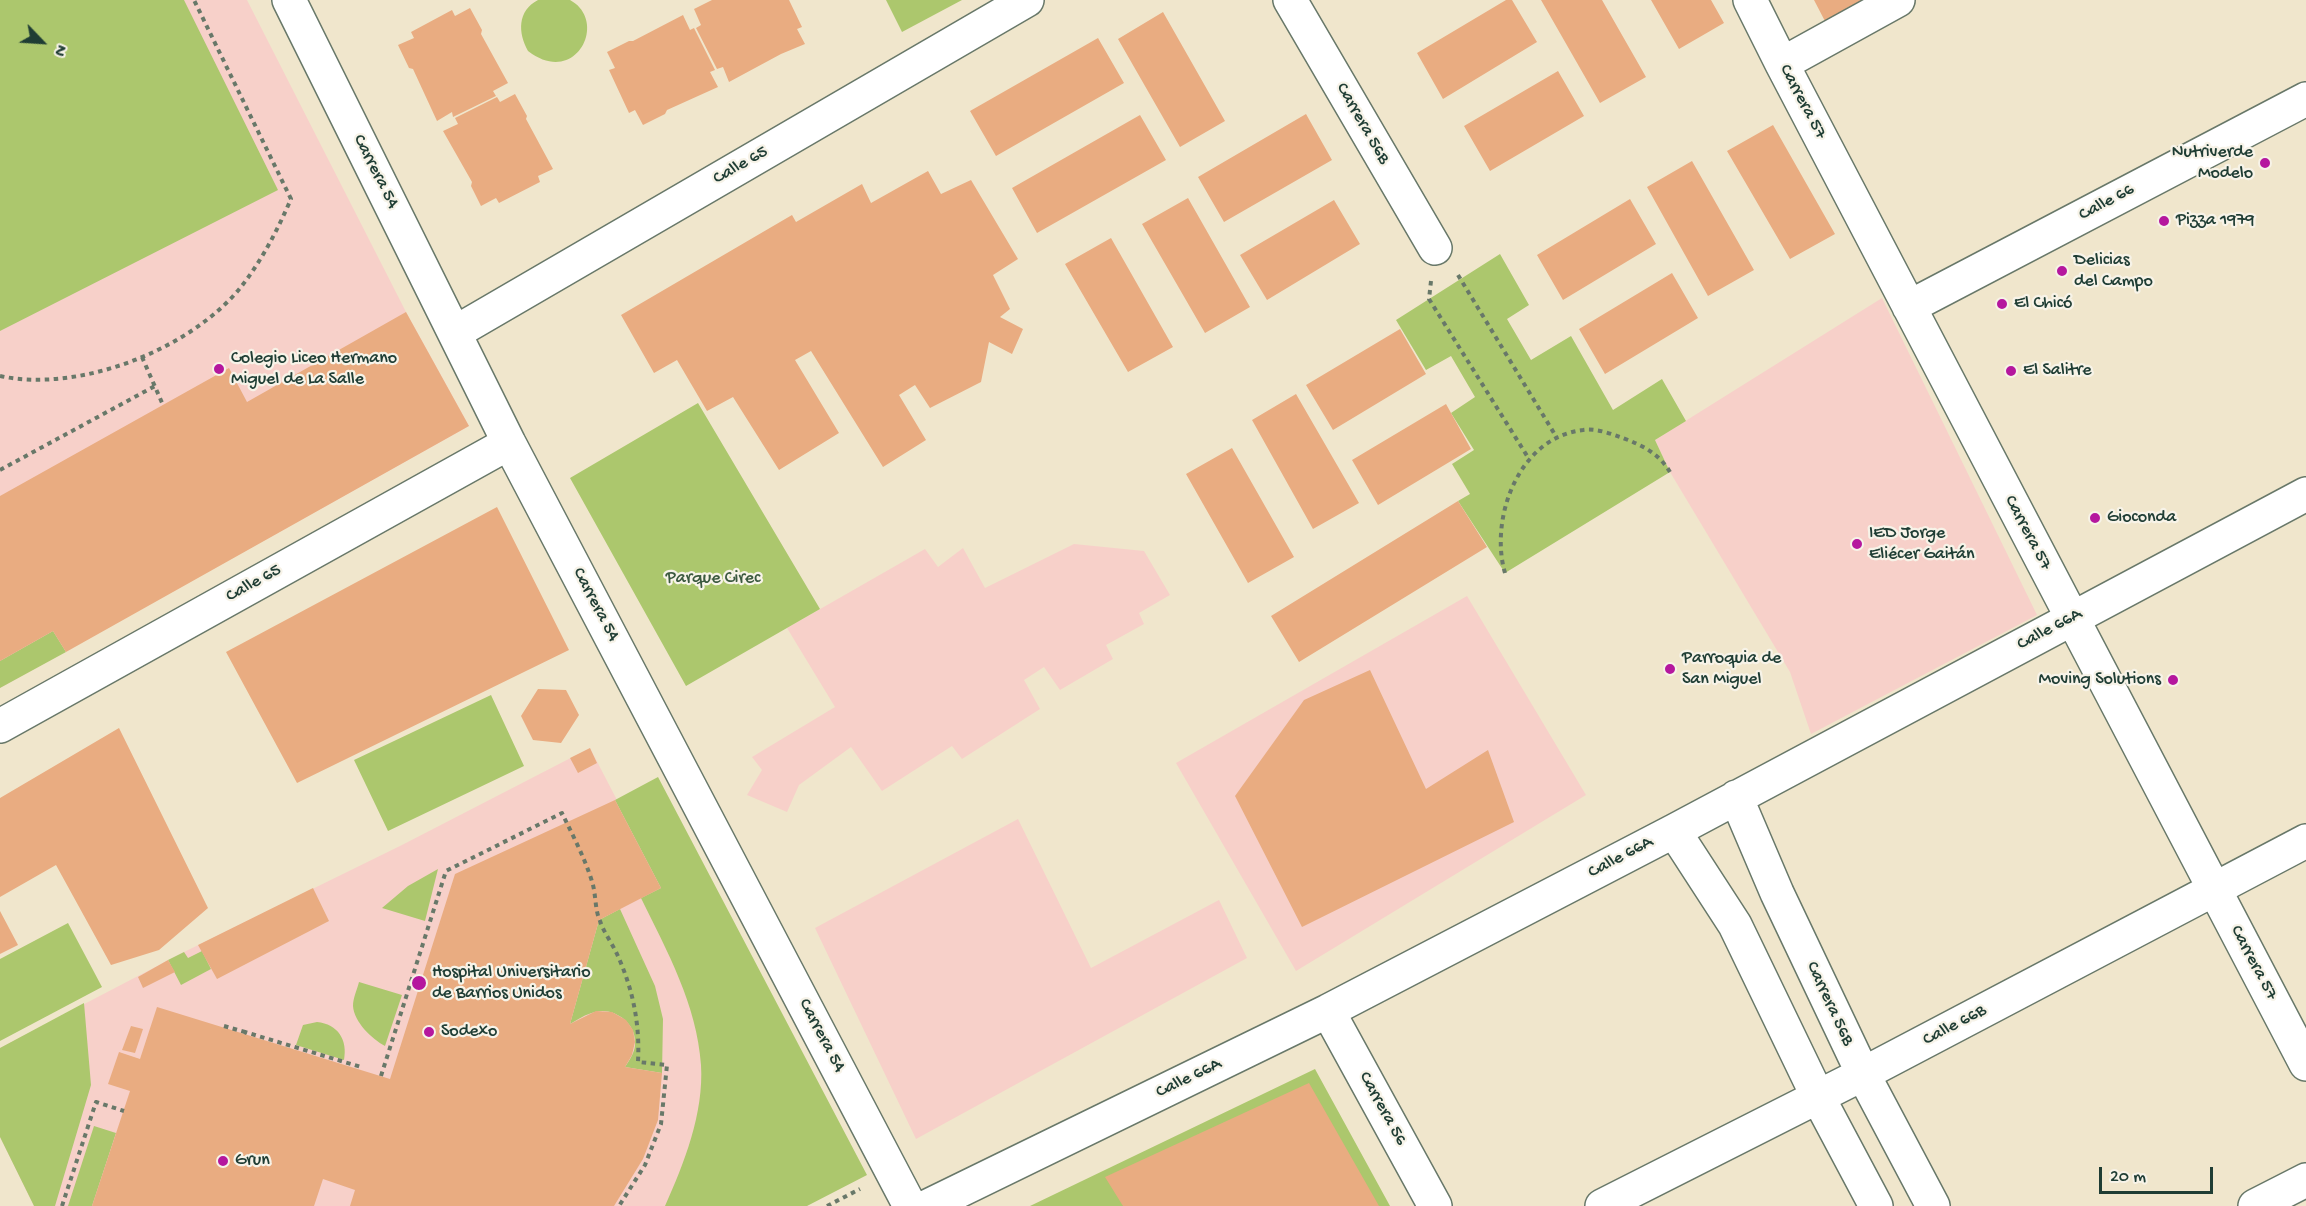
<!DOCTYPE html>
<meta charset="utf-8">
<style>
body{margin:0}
#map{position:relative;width:2306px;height:1206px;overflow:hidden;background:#f0e6cc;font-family:"Gochi Hand",sans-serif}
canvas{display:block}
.north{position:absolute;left:12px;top:12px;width:60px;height:60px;-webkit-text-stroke:4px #f7f3e8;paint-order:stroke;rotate:115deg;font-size:16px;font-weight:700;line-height:24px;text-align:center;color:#1f3d34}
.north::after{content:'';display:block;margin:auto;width:21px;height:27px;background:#1f3d34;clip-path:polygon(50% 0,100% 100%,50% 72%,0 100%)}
.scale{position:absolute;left:2099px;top:1167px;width:114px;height:27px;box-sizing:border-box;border:3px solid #1f3d34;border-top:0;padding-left:8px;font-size:18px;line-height:21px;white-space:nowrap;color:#1f3d34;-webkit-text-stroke:4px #f7f3e8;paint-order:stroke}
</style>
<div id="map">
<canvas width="2306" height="1206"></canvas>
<div class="north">N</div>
<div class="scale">20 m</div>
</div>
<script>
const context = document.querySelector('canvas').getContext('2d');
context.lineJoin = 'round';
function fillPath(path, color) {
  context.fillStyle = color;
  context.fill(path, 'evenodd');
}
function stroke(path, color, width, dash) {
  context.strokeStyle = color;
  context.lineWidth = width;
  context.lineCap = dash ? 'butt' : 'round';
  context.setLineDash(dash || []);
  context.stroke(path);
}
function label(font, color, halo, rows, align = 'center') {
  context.font = font + ' "Gochi Hand",sans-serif';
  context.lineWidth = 4.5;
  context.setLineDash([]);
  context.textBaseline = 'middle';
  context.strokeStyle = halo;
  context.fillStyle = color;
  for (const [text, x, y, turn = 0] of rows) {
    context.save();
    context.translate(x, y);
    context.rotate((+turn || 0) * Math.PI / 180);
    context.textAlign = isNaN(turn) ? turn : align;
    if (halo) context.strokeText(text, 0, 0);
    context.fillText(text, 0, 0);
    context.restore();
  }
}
fillPath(new Path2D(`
 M0,0H247L406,312L469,426L0,688Z
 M1882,298L2037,615L1811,734L1790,672L1670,472L1655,440Z
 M1074,544L1144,551L1170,595L1139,613L1144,624L1106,645L1113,659L1060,690L1044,667L1024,680L1040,709L962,759L952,746L882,791L851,747L799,785L787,812L747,795L762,770L752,757L835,707L787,628L925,549L938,567L963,548L985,588Z
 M1467,596L1586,795L1296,971L1176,763Z
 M590,748L715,989L694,1206H34L0,1137V1048L184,952L402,845Z
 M1018,819L1091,968L1219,900L1247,958L916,1139L815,928Z`), '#f7d0c9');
fillPath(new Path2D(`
 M0,0H184L278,190L0,331Z
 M538,0H570C609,21 576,88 528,51C518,33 517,11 538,0Z
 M886,0H962L902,32Z
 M1500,254L1529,305L1507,319L1531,360L1571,336L1613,410L1662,379L1686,421L1655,440L1670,472L1505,573L1458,501L1470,494L1452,464L1474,450L1451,413L1475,397L1451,356L1426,370L1396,320Z
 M698,403L820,609L686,686L570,478Z
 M53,631L66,652L0,688V661Z
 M491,695L524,766L388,831L354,760Z
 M658,777L867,1175L807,1206H665C684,1164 704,1113 701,1065C697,1005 667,951 641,898L661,888L615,800Z
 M438,869L425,921L382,908L408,886Z
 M620,909L655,986L663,1019L662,1073L625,1067C630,1059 636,1051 635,1041C635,1022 613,1007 595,1012C586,1014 577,1020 570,1024L599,920Z
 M68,923L102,987L0,1041V959Z
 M202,951L211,969L181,985L168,960L184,952L188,958Z
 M359,982L402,995L385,1046C372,1039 354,1022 353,1006C353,998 357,990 359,982Z
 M84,1003L91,1085L55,1206H34L0,1137V1048Z
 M317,1022C338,1024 348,1040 344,1060L296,1045L303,1025Z
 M1315,1069L1390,1206H1030Z
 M94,1126L116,1133L92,1206H68Z`), '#acc76d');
fillPath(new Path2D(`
 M712,0H789L802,27L797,29L805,44L781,54L729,82L723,67L717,69L696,28L701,25L694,9Z
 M1506,0H1512L1537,42L1443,99L1417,53Z
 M1541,0H1602L1646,77L1600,103Z
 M1651,0H1711L1724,23L1679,49Z
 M1814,0H1873L1827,25Z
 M470,8L482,30L481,34L508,83L493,91L496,96L453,117L452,112L437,121L413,69L409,68L398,45L414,38L411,32L452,10L455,16Z
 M1163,12L1225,121L1180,147L1118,39Z
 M683,15L690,30L694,28L715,70L710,72L718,87L667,110L665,114L643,125L635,110L629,113L609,70L615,68L607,52L629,41H633Z
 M1098,38L1124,83L996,156L970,111Z
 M1558,71L1584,116L1490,171L1464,126Z
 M515,94L527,116L526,119L553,169L538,176L540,182L499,203L496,198L481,206L471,186L472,182L443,131L458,124L455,118L497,97L500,102Z
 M1306,114L1332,160L1224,222L1198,177Z
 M1140,115L1166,160L1037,233L1012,188Z
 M1773,125L1835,234L1790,259L1727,151Z
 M1692,161L1754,270L1708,296L1647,187Z
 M928,171L941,194L971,180L1018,259L993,275L1010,309L1000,317L1023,329L1012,354L989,342L981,382L930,408L915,385L899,395L926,440L883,467L811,351L795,360L839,433L779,470L733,397L707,411L677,360L654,373L621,315L792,215L796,222L862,184L871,203Z
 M1188,198L1250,307L1205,333L1142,224Z
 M1630,199L1656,244L1563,300L1537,255Z
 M1334,200L1360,244L1267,300L1240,255Z
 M1111,238L1173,347L1128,372L1065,264Z
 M1672,273L1698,318L1605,374L1579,329Z
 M406,312L469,426L66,652L53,631L0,661V496L229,368L247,402Z
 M1400,329L1426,374L1333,430L1306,385Z
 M1296,394L1359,503L1313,529L1252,420Z
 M1446,404L1471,449L1378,505L1352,460Z
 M1232,448L1294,557L1248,583L1186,474Z
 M1458,501L1487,547L1299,662L1271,616Z
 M497,507L569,650L297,783L226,652Z
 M1370,670L1426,789L1488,750L1514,822L1302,927L1235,796L1304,700Z
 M538,689L566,690L579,715L561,743L533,740L521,716Z
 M119,728L208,908L159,950L111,965L56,865L0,897V798Z
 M590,748L597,763L578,773L570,758Z
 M615,800L661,888L599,920L570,1024L596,1011L612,1012L626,1020L633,1030L635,1042L632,1055L625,1067L662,1073L658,1120L643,1159L614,1206H350L355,1190L323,1179L314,1206H92L130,1091L108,1084L119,1052L140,1059L157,1007L390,1079L455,874Z
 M313,888L329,921L217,979L198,945Z
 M0,911L18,945L0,954Z
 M168,960L175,972L143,988L138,977Z
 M131,1026L143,1029L135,1053L122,1050Z
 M1309,1083L1379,1206H1123L1105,1177Z`), '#e9ac81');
const street = new Path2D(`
 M289,0L509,443L910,1206
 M1290,0L1435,248
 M1750,0L1782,64L2306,1064
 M1782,64L1898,0
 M1909,307L2306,99
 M456,332L1027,0
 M0,726L509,443
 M1736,797L1777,893L1863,1074L1933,1206
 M1674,831L1735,925L1818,1097L1876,1206
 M1328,1011L1435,1206
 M928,1206L1328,1011L1674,831L2306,494
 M1602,1206L1863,1074L2306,841
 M2255,1206L2306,1180`);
stroke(street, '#687869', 36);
stroke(new Path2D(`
 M1458,275L1557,438
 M1431,281L1429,299L1529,459
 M142,357L163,405
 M0,376C79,393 190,350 241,287C262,260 277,231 291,199L194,0
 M0,470L155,386
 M1505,573C1489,518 1519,437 1583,430C1597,428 1611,434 1623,438C1644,446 1659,454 1670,472
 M224,1026L245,1032
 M244,1034L245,1032L361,1067
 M381,1076L446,871L562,813C573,836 586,860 593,885C596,897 595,910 600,921C604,933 612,943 617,954C633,989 640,1024 638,1062L667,1065L661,1124L645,1165L619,1206
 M62,1206L96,1102L124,1111
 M827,1206L860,1189`), '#687869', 4, [4.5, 4.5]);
stroke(street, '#fff', 33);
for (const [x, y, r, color] of [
 [2265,163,6,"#b5179e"],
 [2164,221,6,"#b5179e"],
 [2062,271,6,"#b5179e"],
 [2002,304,6,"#b5179e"],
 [219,369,6,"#b5179e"],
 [2011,371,6,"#b5179e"],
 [2095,518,6,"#b5179e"],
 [1857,544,6,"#b5179e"],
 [1670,669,6,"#b5179e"],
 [2173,680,6,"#b5179e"],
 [419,983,8,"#b5179e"],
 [429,1032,6,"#b5179e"],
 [223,1161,6,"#b5179e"]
]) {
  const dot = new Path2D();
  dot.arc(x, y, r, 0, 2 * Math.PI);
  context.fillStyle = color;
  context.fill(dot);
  stroke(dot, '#f7f3e8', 2);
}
label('18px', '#1f3d34', '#f7f3e8', [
 ["Carrera 57",1802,102,62],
 ["Carrera 56B",1362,124,60],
 ["Calle 65",741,166,-30],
 ["Carrera 54",375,172,63],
 ["Calle 66",2107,203,-28],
 ["Carrera 57",2027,533,62],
 ["Calle 65",254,584,-29],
 ["Carrera 54",595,605,62],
 ["Calle 66A",2050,630,-28],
 ["Calle 66A",1621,858,-28],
 ["Carrera 57",2253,963,62],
 ["Carrera 56B",1829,1004,65],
 ["Calle 66B",1955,1026,-28],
 ["Carrera 54",821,1036,62],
 ["Calle 66A",1189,1079,-26],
 ["Carrera 56",1382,1109,61]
]);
label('18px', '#1f3d34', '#f7f3e8', [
 ["Nutriverde",2253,153,"right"],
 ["Modelo",2253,174,"right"],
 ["Pizza 1979",2176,221],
 ["Delicias",2074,261],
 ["del Campo",2074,282],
 ["El Chicó",2014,304],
 ["Colegio Liceo Hermano",231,359],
 ["Miguel de La Salle",231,380],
 ["El Salitre",2023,371],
 ["Gioconda",2107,518],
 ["IED Jorge",1869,534],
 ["Eliécer Gaitán",1869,555],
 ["Parroquia de",1682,659],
 ["San Miguel",1682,680],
 ["Moving Solutions",2161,680,"right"],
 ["Hospital Universitario",432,973],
 ["de Barrios Unidos",432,994],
 ["Sodexo",441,1032],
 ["Grun",235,1161]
], 'left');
label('18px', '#3b593f', '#f7f3e8', [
 ["Parque Cirec",713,579]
]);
</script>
